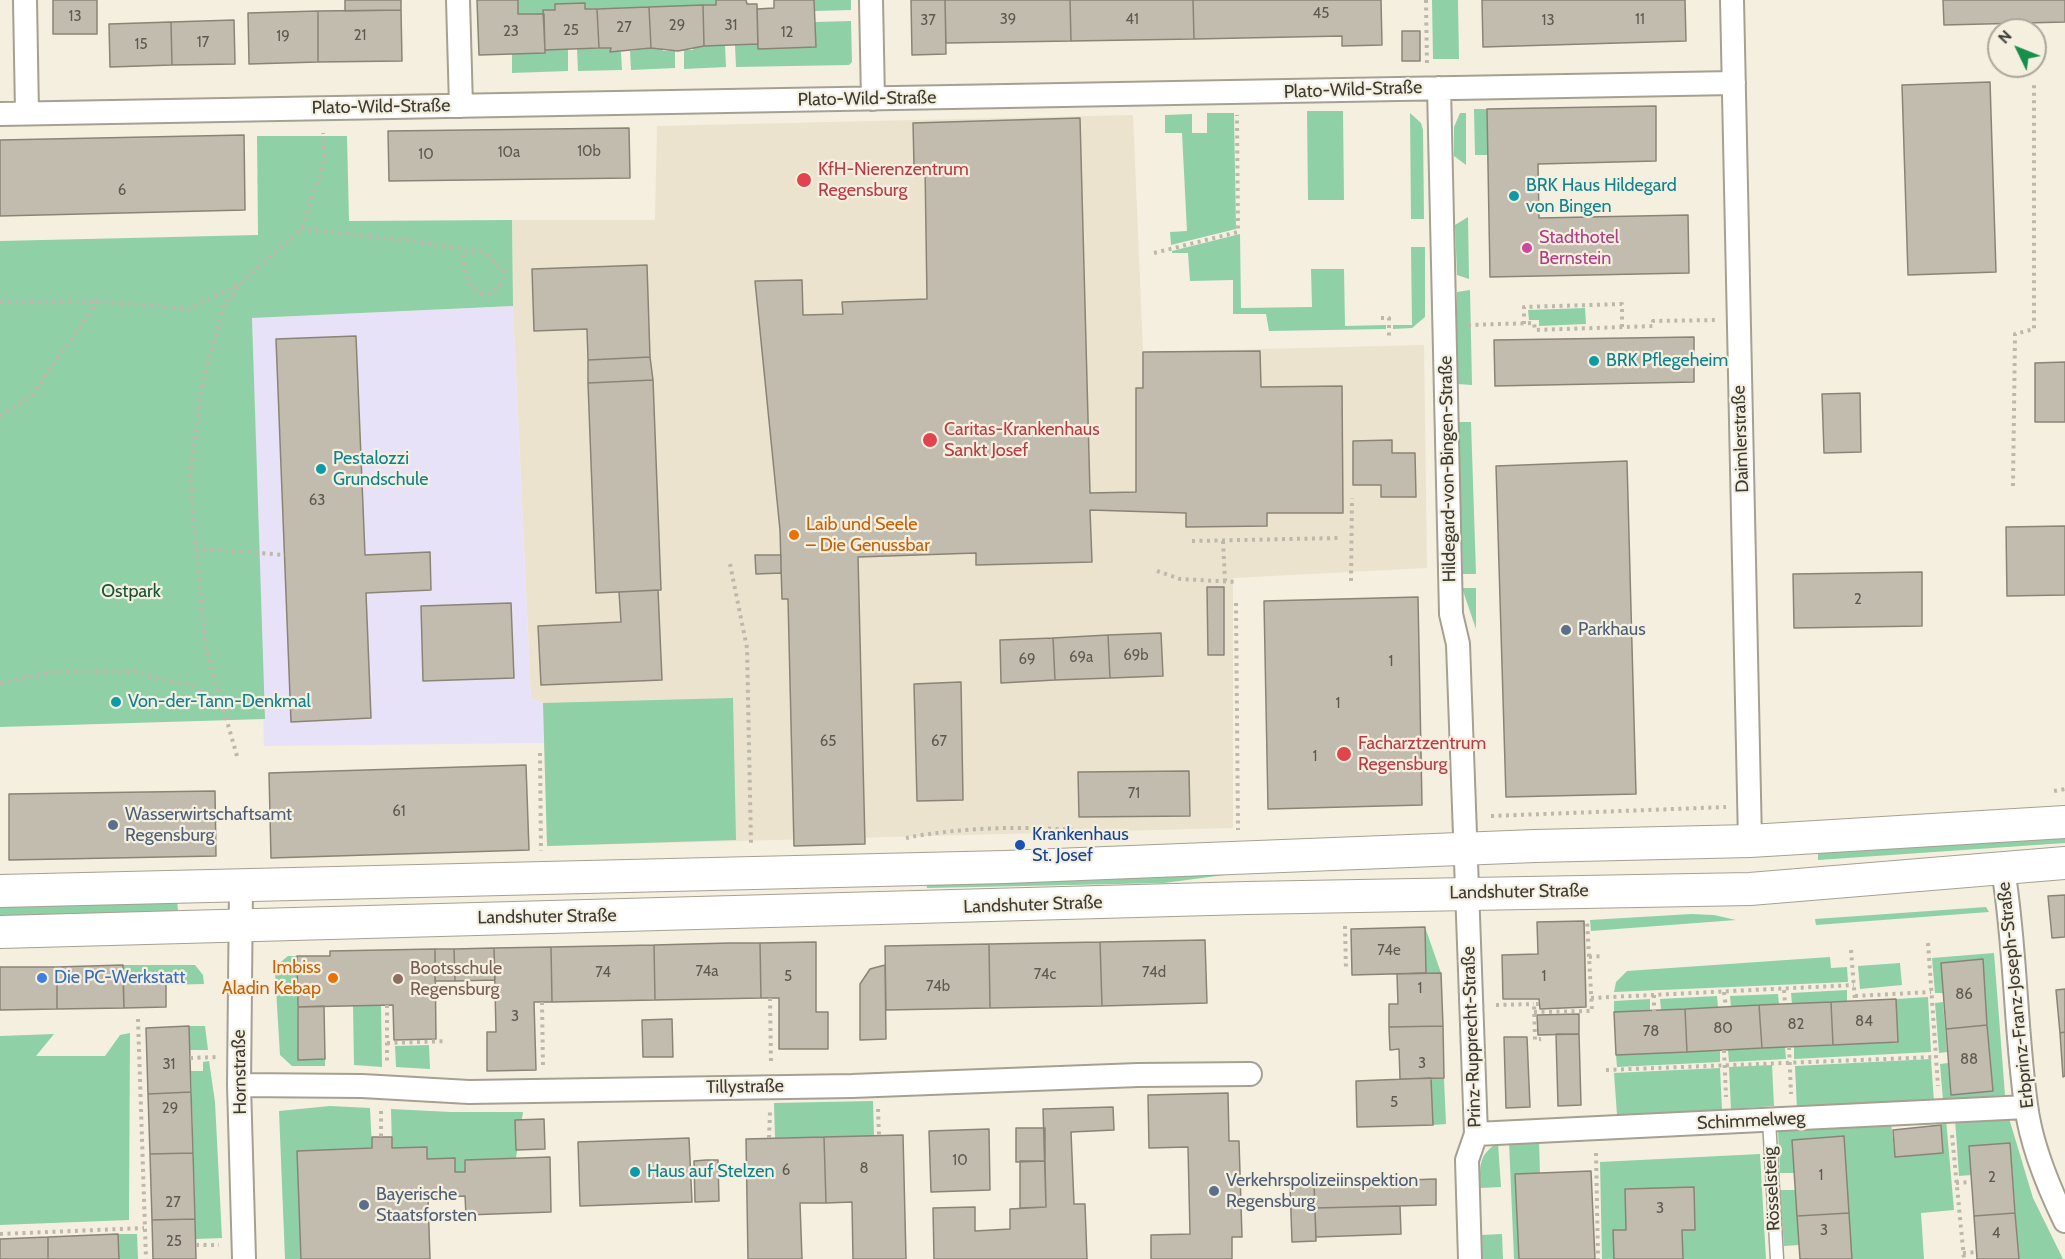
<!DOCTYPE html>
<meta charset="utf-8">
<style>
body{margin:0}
#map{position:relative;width:2065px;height:1259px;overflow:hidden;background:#f5efe0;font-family:Cabin,sans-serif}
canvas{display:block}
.north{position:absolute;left:1987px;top:18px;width:60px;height:60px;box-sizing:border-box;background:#f5efe0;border:2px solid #aba79b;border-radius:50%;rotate:313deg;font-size:16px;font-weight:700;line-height:24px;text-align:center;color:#3c3a34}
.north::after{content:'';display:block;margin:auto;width:21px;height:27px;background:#178f4b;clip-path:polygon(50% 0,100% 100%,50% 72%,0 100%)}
</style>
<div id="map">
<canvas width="2065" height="1259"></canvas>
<div class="north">N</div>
</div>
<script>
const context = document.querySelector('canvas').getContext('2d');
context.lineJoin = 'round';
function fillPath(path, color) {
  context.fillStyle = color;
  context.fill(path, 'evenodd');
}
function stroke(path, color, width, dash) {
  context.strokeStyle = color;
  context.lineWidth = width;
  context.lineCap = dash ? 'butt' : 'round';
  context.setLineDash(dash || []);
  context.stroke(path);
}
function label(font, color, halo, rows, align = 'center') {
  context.font = font + ' Cabin,sans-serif';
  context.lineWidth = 4.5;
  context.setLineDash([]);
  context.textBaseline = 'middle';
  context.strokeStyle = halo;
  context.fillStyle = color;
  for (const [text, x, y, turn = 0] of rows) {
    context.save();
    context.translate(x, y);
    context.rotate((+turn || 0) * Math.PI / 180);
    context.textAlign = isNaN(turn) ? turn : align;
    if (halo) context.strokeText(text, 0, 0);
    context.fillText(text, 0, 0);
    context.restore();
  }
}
fillPath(new Path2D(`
 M1133,115L1143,352L1424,345L1427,568L1233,578V828L547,846L543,704L531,698L513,306L512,220H655L657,126Z`), '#ebe3cd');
fillPath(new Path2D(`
 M513,306L531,698L543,703L545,743L264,746L252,318Z`), '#e7e2f8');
fillPath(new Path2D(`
 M518,0H716V5L585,9L584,3L556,4L555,10H544V14H518Z
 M814,0H851V10L815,11Z
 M1432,0H1458L1459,59H1433Z
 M851,21L852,62L849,65L736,67L735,45L758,44L815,22Z
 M725,45L726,67L684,69V50H693L694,46Z
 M662,47L663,51H675V68L631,70L630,51Z
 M611,48V52H621L622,70L578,71L577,49Z
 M568,49V71L512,73V54L544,53L545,50Z
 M1474,109H1487V155H1475Z
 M1307,111H1343L1344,200H1308Z
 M1207,113H1234L1236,229L1171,245L1170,232L1187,231L1182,133H1165V115L1192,114V133H1207Z
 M1410,113L1421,123L1423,130L1424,219H1411Z
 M1460,113H1466V165L1454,156V127Z
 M257,136H347L349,221L512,220L513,306L252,318L265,719L0,727V241L258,235Z
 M1468,217L1469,279L1457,275L1455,225Z
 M1240,234L1241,308L1312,307L1311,269H1344L1345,326L1386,325V329L1269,331L1266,314H1233V280L1190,281L1188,253H1172V251Z
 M1411,247H1425V317L1412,328L1393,329V325H1412Z
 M1470,290L1472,385L1457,384V292Z
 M1585,308L1586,324L1539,326V320H1529L1528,310Z
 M1458,422H1471L1476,574H1463Z
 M1462,588H1476V629Z
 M733,698L736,840L547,846L543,703Z
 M2065,829V843L1818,860V853Z
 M1240,873L1164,883L927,888L926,882Z
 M177,900L178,911L0,916V906Z
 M1986,907L1989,912L1816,925L1815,919Z
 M1691,914L1714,915L1736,920L1591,931L1590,920Z
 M1425,927L1441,973H1426Z
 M1994,953L2005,1095L1943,1100L1940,1064L1948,1063L1951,1094L1993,1091L1982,960L1941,963L1943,993H1935L1932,958Z
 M288,956H297L298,1059H325V1066H292L280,1055L275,973L277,965Z
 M1830,957L1831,968L1847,967L1848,982L1614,992L1616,982L1627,971Z
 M1900,963L1902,985L1860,989L1858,966Z
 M123,965H195L203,975L204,984L166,985V976H123Z
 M1847,990V1001L1792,1004L1791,993Z
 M1778,994L1779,1004L1731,1007L1730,996Z
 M1717,996L1718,1007L1661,1010L1660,999Z
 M1928,997L1931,1052L1794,1059V1047L1897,1042L1896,999Z
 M1650,999V1011L1614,1012V1001Z
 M1943,1002L1947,1052L1939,1053L1935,1003Z
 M353,1005H381L382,1067L354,1065Z
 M189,1026H205L208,1050H190Z
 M130,1033L129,1220L0,1225V1036L54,1034L36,1056H105L120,1035Z
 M429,1045L430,1069L396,1067L395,1046Z
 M1785,1047L1786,1059L1729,1062L1728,1050Z
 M1720,1050V1062L1617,1067L1616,1055Z
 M1931,1059L1934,1102L1797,1109L1795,1066Z
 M209,1061L215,1102L222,1238L196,1239L191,1071H203V1062Z
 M1772,1065L1774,1106L1731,1109L1729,1067Z
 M1720,1068L1722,1110L1617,1115L1614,1073Z
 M1431,1078H1444L1446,1124L1433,1125Z
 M873,1101L874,1136L775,1138L774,1103Z
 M330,1106L370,1108L372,1148L297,1151L301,1259H285L279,1111Z
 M391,1109L451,1112H523L516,1158L465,1160V1172H455V1158L427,1159V1147L392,1148Z
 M2008,1115L2033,1198L2063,1259H2019L2010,1143L1969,1146L1971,1175L1959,1176L1955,1119Z
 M1941,1119H1946L1954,1210L1921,1213L1924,1259H1852L1844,1136L1793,1140L1794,1173H1780L1778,1130L1891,1123L1895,1157L1943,1153Z
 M1539,1140L1540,1173L1515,1175L1519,1259H1514L1509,1142Z
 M1498,1143L1501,1187L1480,1188C1480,1167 1478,1154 1498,1143Z
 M1760,1154L1766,1259H1683L1682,1230L1695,1229L1694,1187L1625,1189L1626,1230H1613L1614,1259H1602L1600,1162Z
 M1780,1190H1796L1799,1245L1784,1246Z
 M118,1234H137L138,1259H119Z
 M1502,1234L1503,1259H1482L1481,1235Z`), '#8fd0a7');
const building = new Path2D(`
 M53,0H97V34H53Z
 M345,0H401V10L345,11Z
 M477,0H518V14H544L545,53L479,55Z
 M716,0H746L747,4H757L758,44L704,46L703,5H716Z
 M774,0H814L816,47L758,49L757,9L774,8Z
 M911,0H945L946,54L912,55Z
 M945,0H1070L1071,41L946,43Z
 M1070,0H1193L1194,39L1071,41Z
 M1193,0H1381L1382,45L1342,46V36L1194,39Z
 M1482,0H1685L1686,41L1483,47Z
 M1943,0H2065V22L1944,25Z
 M585,3V9H597L599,48L545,50L543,10H555V4Z
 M703,5L704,46L678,51L651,48L649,7Z
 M649,7L651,48L610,52L611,48H599L597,9Z
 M401,10L402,61L318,62V11Z
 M318,11V62L249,64L248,13Z
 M234,20L235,64L172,65L171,22Z
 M171,22L172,65L110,67L109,24Z
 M1402,31H1420V61H1402Z
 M1990,82L1996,272L1908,275L1902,85Z
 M1656,106V161L1538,164L1539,218L1688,215L1689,273L1490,277L1487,109Z
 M1080,118L1090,493L1136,492V388H1143V352L1260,351L1261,387L1342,386L1343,513H1267V526L1186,527V513L1090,510L1092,562L976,565V553L858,557L865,844L794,846L788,599H782L780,530L755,281L802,280L803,315L843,314L842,302L927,299L925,165L914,166L913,123Z
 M629,128L630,178L389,181L388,131Z
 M244,135L245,210L0,216V140Z
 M647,265L650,357L588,360L587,329L534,331L532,269Z
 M356,336L365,555L430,552L431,590L366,593L371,718L291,722L276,339Z
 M1694,337V382L1495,386L1494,340Z
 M650,357L653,380L588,383V360Z
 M2065,362V422H2035V363Z
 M653,380L661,590L596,593L588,383Z
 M1860,393L1861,452L1824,453L1822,394Z
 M1392,440V453H1415L1416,497H1381V485H1353V441Z
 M1627,461L1636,794L1506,797L1496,466Z
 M2065,526V595L2007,596L2006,527Z
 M755,555H781V573L756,574Z
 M1922,572V626L1794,628L1793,574Z
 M1207,587H1224V655H1208Z
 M658,590L662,680L541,685L538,626L621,622L619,592Z
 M1418,597L1422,805L1268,809L1264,601Z
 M511,603L514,678L423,681L421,606Z
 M1161,633L1163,676L1110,678L1108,635Z
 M1108,635L1110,678L1055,680L1053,638Z
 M1053,638L1055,680L1001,683L1000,640Z
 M961,682L963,800L917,801L914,684Z
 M526,765L529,850L271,858L269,773Z
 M1189,771L1190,816L1079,817L1078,772Z
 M215,791L216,856L9,860V794Z
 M2065,895V937L2052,938L2048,896Z
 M1584,921L1586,1007L1540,1009L1539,999H1503L1502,955L1538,954L1537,922Z
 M1425,927L1426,973L1352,975L1351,929Z
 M1205,940L1207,1003L1102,1006L1100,942Z
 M816,942V1012H828V1049H779V998H761L760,943Z
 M1100,942L1102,1006L990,1008L989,944Z
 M730,943H760L761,998L655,1000L654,945Z
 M989,944L990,1008L886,1010L885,946Z
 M654,945L655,1000L552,1002L551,947Z
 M551,947L552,1002H534L536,1070L487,1071V1032H496L494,948Z
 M494,948L495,980L455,981L454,949Z
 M435,949L436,1039L394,1040L393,1005L298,1007L297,956H330V951Z
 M435,949H454L455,981H435Z
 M1983,959L1987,1025L1946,1029L1941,963Z
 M123,965L124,1008L57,1009V967Z
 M885,965L886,1039L860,1040V984L870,969Z
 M0,967H57V1009L0,1010Z
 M1441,973L1443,1026L1389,1027V1004H1398L1397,974Z
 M123,976H166V1007L124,1008Z
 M2065,989V1032L2060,1033L2056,990Z
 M1896,999L1898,1042L1833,1045L1831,1002Z
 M1831,1002L1833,1045L1762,1048L1759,1005Z
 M1759,1005L1762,1048L1687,1052L1685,1009Z
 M324,1006L325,1059L298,1060V1007Z
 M1685,1009L1687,1052L1616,1055L1614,1012Z
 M1579,1014V1034L1538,1035L1537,1015Z
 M672,1019L673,1057H643L642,1020Z
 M1987,1025L1993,1091L1951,1095L1946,1029Z
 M189,1026L191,1092L148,1094L146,1028Z
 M1443,1026L1444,1078L1400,1079L1399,1049L1390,1050L1389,1027Z
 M2065,1032V1076L2063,1077L2060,1033Z
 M1556,1034H1579L1581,1105L1558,1106Z
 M1504,1037H1527L1530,1107L1506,1108Z
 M1431,1078L1433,1125L1357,1127L1356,1081Z
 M191,1092L193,1153L150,1154L148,1094Z
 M1228,1093L1229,1141H1239L1242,1237H1232V1259H1151V1235L1190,1234L1188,1147L1149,1148L1148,1095Z
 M1113,1107L1114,1130L1071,1132L1074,1204H1085L1087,1259H934L933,1208L975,1207V1231L1010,1229V1209L1046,1207L1043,1109Z
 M544,1119L545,1149L516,1150L515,1120Z
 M1941,1125L1943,1153L1895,1157L1893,1130Z
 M1016,1128H1045V1161L1016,1162Z
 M989,1129L990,1190L931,1192L929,1131Z
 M903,1135L906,1259H853L852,1202L826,1203L824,1137Z
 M1844,1136L1849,1213L1797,1216L1792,1140Z
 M372,1137H392V1148L427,1147V1159L455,1158V1172H465V1160L550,1157L551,1212L466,1215L465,1196L428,1198L430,1259H301L297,1151L372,1148Z
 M824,1137L826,1203H800L802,1259H748L746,1139Z
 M689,1138L692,1202L580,1206L578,1142Z
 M2010,1143L2015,1213L1974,1216L1969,1146Z
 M193,1153L195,1219L152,1220L150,1154Z
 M706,1160H718L719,1201L695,1202L694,1161Z
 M1020,1161H1045L1046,1207L1020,1208Z
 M1591,1171L1595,1259H1519L1515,1174Z
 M1436,1179V1205L1315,1208L1314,1183Z
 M1314,1183L1316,1241L1292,1242L1290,1184Z
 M1694,1187L1695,1230H1682L1683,1259H1614L1613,1230H1626L1625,1189Z
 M1400,1206L1401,1234L1316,1237L1315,1208Z
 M1849,1213L1852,1259H1800L1797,1216Z
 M2015,1213L2019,1259H1977L1974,1216Z
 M195,1219L196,1259H153L152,1220Z
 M118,1234L119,1259H48V1237Z
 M48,1237V1259H0V1239Z`);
fillPath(building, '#c2bcae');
stroke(building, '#8a8477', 1.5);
const service = new Path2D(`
 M1769,1120L1777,1259`);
const minor = new Path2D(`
 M25,0L27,113
 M458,0L461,106
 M871,0L873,99
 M1732,0L1750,841
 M1439,88L1451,614L1458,644L1476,1134L1467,1160L1470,1259
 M0,114L1734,83
 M2003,869C2016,947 2015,1027 2026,1105C2031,1145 2048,1186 2065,1221
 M241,885L239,1085L244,1259
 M239,1085L362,1086L469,1092L852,1086L1138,1075L1250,1074
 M1476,1134L2026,1107`);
const secondary = new Path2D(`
 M0,891L1005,867L1535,846L1750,841L2065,822
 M0,932L1247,898L1750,889L2065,863`);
stroke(service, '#a6a092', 15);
stroke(minor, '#a6a092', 26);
stroke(secondary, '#a6a092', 34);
stroke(new Path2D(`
 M1426,0L1427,65
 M301,229L407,240L485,253L504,272V280L493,293L480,294C463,280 464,271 463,249
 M1154,253L1238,232L1237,115
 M0,301H98L189,309L239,284
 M1381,318H1389V336
 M1524,324V307L1622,304V327
 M1468,325L1534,323L1535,330L1653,326V321L1716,320
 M0,416L31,396L98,301
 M2013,486L2015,334L2034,329V81
 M1192,541L1340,538
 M1223,541L1225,581
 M195,548L285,555
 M730,564L747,648L751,844
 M1157,571L1180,579L1236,582
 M1351,581L1352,498
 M1236,603L1238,830
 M0,683L56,671L136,672L163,680L192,685L224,709
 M540,753L541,851
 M237,756L205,644L190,475L201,391L222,309L242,282L301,229L325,159L323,133
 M2054,791L2065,789
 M1491,816L1726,807
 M906,838C960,827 1036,825 1090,832
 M1345,926L1346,971
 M1928,943L1938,1086
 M1851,950L1855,1001
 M1589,957L1603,956
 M1784,990L1785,1004
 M1724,992L1726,1007
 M1654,995V1011
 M1855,996L1931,992
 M770,998L771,1062
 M1591,998L1854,985
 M542,1002L543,1067
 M1539,1004H1534L1535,1040L1541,1039
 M387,1005V1064
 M1496,1005L1534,1004
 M1534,1012L1592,1011L1587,920
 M138,1019L146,1259
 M387,1043L447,1041
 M1789,1047L1791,1094
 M1724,1050L1726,1097
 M190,1058L217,1057
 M1606,1070L1936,1057
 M878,1109L879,1135
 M381,1111V1137
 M1952,1135L1964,1259
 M769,1138L770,1112
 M1596,1153L1598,1259
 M1956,1183L1971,1182
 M0,1234L144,1228
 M196,1245H219
 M1963,1253L1977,1252`), '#bdb8ac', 4, [3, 4.5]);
stroke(service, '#fff', 12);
stroke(minor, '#fff', 22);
stroke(secondary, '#fff', 32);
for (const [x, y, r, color] of [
 [804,180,8,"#e0444e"],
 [1514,196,6,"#0f9aa8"],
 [1527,248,6,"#d1479c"],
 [1594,361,6,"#0f9aa8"],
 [930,440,8,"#e0444e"],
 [321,469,6,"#0f9aa8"],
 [794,535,6,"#e8710a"],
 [1566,630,6,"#5c6f8a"],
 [116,702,6,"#0f9aa8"],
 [1344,754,8,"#e0444e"],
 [113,825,6,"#5c6f8a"],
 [1020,845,6,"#1a4fb4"],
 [42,978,6,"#3f7fe0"],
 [333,978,6,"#e8710a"],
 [398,979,6,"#8d6e63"],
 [635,1172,6,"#0f9aa8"],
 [1214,1191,6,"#5c6f8a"],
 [364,1205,6,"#5c6f8a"]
]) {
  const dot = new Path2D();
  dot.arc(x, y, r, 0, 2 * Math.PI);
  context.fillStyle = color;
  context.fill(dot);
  stroke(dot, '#f5efe0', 2);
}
label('15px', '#5e5a52', null, [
 ["45",1321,14],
 ["13",75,17],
 ["39",1008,20],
 ["41",1132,20],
 ["11",1640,20],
 ["37",928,21],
 ["13",1548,21],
 ["29",677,26],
 ["31",731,26],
 ["27",624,28],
 ["25",571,31],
 ["23",511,32],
 ["12",787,33],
 ["21",360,36],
 ["19",283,37],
 ["17",203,43],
 ["15",141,45],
 ["10b",589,152],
 ["10a",509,153],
 ["10",426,155],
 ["6",122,191],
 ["63",317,501],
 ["2",1858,600],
 ["69b",1136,656],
 ["69a",1081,658],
 ["69",1027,660],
 ["1",1391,662],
 ["1",1338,704],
 ["65",828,742],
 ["67",939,742],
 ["1",1315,757],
 ["71",1134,794],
 ["61",399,812],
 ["74e",1389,951],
 ["74a",707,972],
 ["74",603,973],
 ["74d",1154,973],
 ["74c",1045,975],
 ["5",788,977],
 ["1",1544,977],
 ["74b",938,987],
 ["1",1420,989],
 ["86",1964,995],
 ["3",515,1017],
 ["84",1864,1022],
 ["82",1796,1025],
 ["80",1723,1029],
 ["78",1651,1032],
 ["88",1969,1060],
 ["3",1422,1064],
 ["31",169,1065],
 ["5",1394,1103],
 ["29",170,1109],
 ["10",960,1161],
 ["8",864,1169],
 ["6",786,1171],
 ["1",1821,1176],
 ["2",1992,1178],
 ["27",173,1203],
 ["3",1660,1209],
 ["3",1824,1231],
 ["4",1996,1234],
 ["25",174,1242]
]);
label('18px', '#3c3a34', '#f5efe0', [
 ["Plato-Wild-Straße",1353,90,-2],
 ["Plato-Wild-Straße",867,99,-1],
 ["Plato-Wild-Straße",381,107,-1],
 ["Daimlerstraße",1741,439,-92],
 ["Hildegard-von-Bingen-Straße",1448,469,-91],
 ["Landshuter Straße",1519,892,-1],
 ["Landshuter Straße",1033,905,-2],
 ["Landshuter Straße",547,917,-1],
 ["Erbprinz-Franz-Joseph-Straße",2016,995,-96],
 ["Prinz-Rupprecht-Straße",1472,1037,-92],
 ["Hornstraße",240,1072,-91],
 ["Tillystraße",745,1087,-1],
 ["Schimmelweg",1751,1121,-3],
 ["Rösselsteig",1772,1189,-93]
]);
label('18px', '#be3a42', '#f5efe0', [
 ["KfH-Nierenzentrum",818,170],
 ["Regensburg",818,191],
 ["Caritas-Krankenhaus",944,430],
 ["Sankt Josef",944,451],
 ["Facharztzentrum",1358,744],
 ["Regensburg",1358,765]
], 'left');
label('18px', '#0d838f', '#f5efe0', [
 ["BRK Haus Hildegard",1526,186],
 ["von Bingen",1526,207],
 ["BRK Pflegeheim",1606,361],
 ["Pestalozzi",333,459],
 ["Grundschule",333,480],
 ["Von-der-Tann-Denkmal",128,702],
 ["Haus auf Stelzen",647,1172]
], 'left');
label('18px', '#b23c85', '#f5efe0', [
 ["Stadthotel",1539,238],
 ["Bernstein",1539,259]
], 'left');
label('18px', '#c56008', '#f5efe0', [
 ["Laib und Seele",806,525],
 ["– Die Genussbar",806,546],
 ["Imbiss",321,968,"right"],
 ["Aladin Kebap",321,989,"right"]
], 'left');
label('18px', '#145333', '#f5efe0', [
 ["Ostpark",131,592]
]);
label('18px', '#4e5e75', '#f5efe0', [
 ["Parkhaus",1578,630],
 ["Wasserwirtschaftsamt",125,815],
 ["Regensburg",125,836],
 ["Verkehrspolizeiinspektion",1226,1181],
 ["Regensburg",1226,1202],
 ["Bayerische",376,1195],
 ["Staatsforsten",376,1216]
], 'left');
label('18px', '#164399', '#f5efe0', [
 ["Krankenhaus",1032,835],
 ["St. Josef",1032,856]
], 'left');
label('18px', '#785e54', '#f5efe0', [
 ["Bootsschule",410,969],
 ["Regensburg",410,990]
], 'left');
label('18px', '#366cbe', '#f5efe0', [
 ["Die PC-Werkstatt",54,978]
], 'left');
</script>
